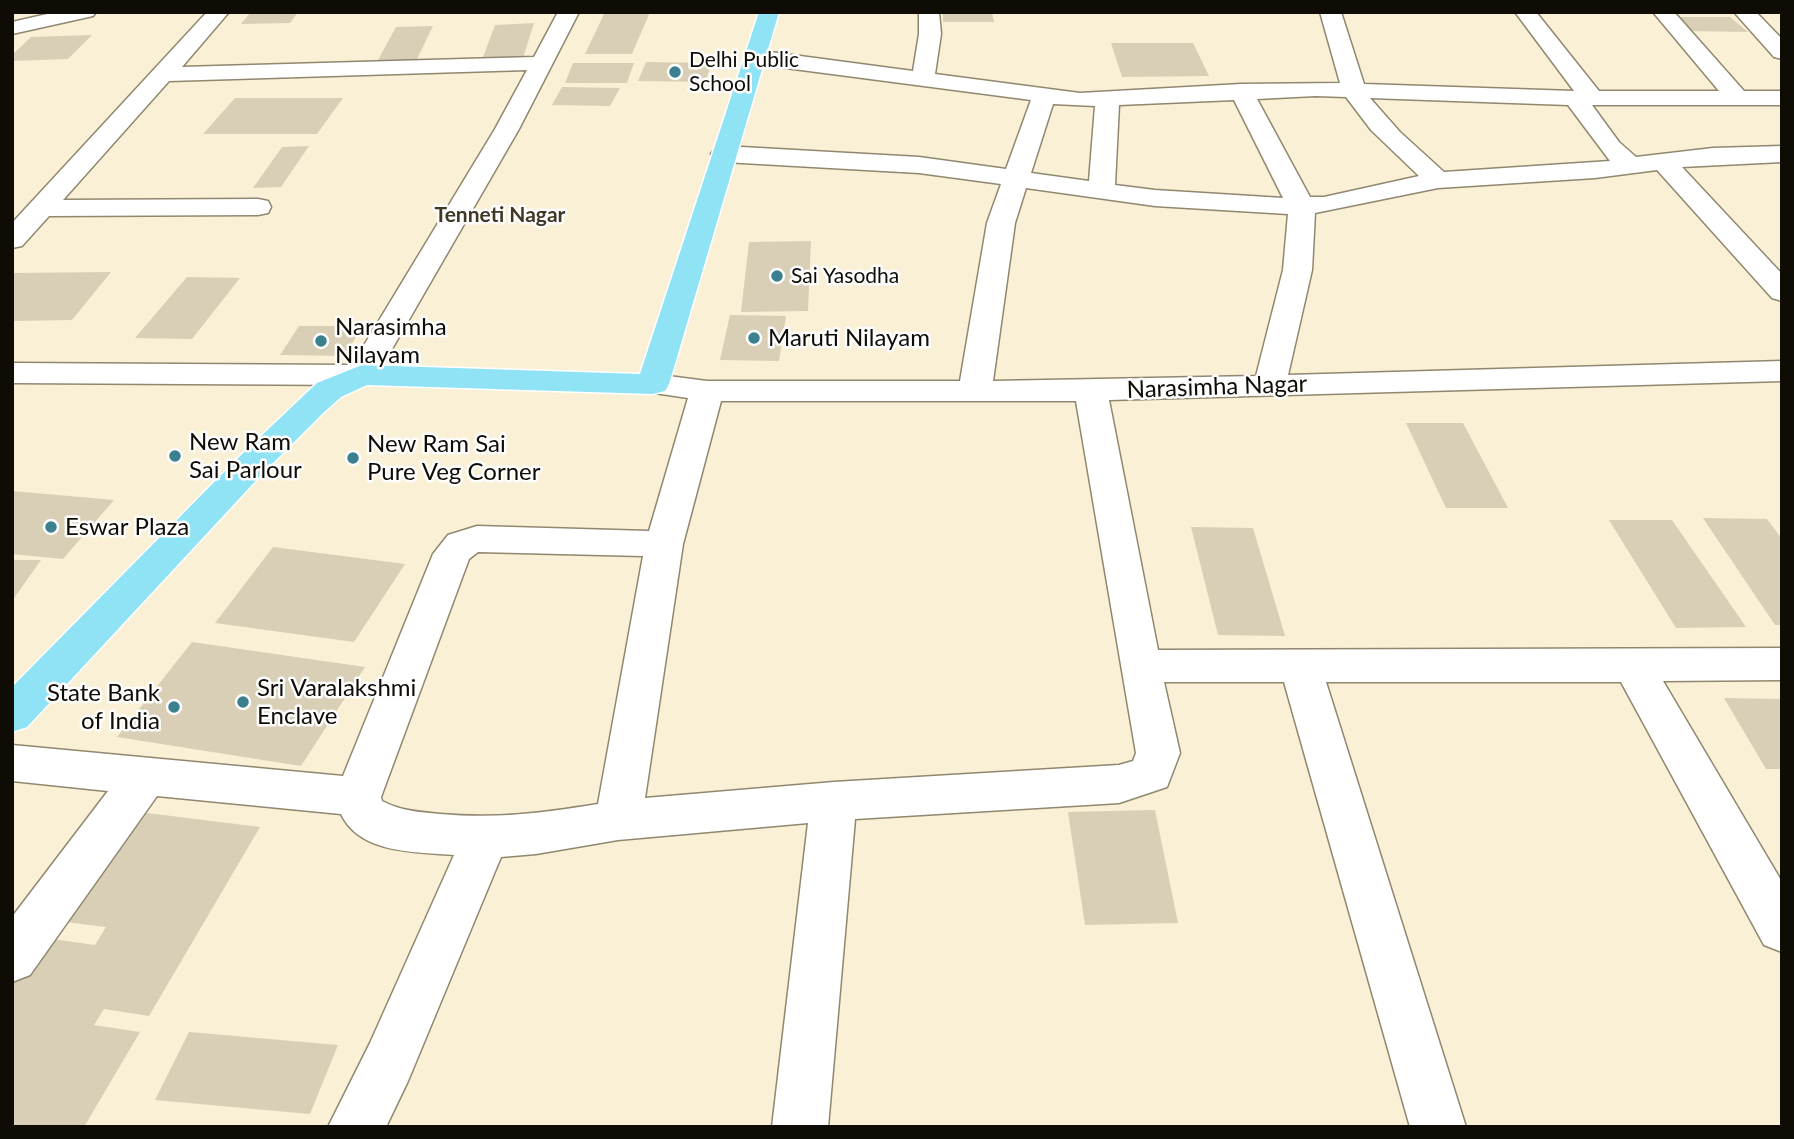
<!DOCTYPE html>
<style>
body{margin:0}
#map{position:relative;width:1794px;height:1139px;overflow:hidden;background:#f9f0d6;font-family:Lato,sans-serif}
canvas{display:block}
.frame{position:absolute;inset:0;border:14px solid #0f0c05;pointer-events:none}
</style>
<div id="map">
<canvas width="1794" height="1139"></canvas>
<div class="frame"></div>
</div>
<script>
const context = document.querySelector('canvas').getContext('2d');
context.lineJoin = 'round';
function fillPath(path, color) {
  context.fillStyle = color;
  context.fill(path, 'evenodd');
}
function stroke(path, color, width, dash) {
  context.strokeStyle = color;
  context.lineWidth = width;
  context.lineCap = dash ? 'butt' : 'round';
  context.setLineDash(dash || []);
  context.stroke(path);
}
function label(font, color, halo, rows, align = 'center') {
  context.font = font + ' Lato,sans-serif';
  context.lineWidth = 5;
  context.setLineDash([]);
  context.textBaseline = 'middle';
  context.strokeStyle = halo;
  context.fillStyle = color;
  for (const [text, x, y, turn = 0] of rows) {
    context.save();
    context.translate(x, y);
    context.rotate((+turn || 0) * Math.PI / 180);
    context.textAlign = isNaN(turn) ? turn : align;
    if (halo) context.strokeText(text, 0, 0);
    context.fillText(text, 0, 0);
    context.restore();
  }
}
fillPath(new Path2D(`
 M251,12H298L290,23L241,24Z
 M605,12H650L632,54H585Z
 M943,12H992L994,22H943Z
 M1671,17H1730L1748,32L1687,31Z
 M534,23L523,58L482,60L495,25Z
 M433,26L416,61L377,62L396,27Z
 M92,35L68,59L12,61V55L31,37Z
 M1111,43H1193L1209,76L1122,77Z
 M646,62L712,63L705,82L638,81Z
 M573,63H634L627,83H565Z
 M562,87L620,88L610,106L552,105Z
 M235,98H343L317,134H203Z
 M309,146L281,187L253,188L282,147Z
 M811,241L808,311L741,312L749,242Z
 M111,272L72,320L12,321V273Z
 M187,277L240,278L192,339L135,338Z
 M730,315L786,316L779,361L720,360Z
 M299,326H362L345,356L280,355Z
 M1406,423H1463L1508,508H1446Z
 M12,491L114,500L63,559L12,554Z
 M1703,518L1767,519L1782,539V625H1775Z
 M1609,520H1672L1746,627L1676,628Z
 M1191,527L1253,528L1285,636L1218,635Z
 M273,547L405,564L354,642L215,623Z
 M12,560H41L12,601Z
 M192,642L365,667L301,766L117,737Z
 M1724,698L1782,699V769H1766Z
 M1155,810L1178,923L1085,925L1068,812Z
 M131,811L260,827L149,1016L104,1009L94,1025L140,1032L84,1127H12V986L45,938L95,945L106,927L57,921Z
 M189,1032L338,1045L310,1114L155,1100Z`), '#d9cfb6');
const minor = new Path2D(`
 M56,12H96L93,16L12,34V22Z
 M207,12H229L182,67L534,57L558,12H579L519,129L373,382L362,385L12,383V363L352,365L495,129L527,70L169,81L63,200L258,199L268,201L271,207L268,213L258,215L49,216L22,246L12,248V223Z
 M919,12H939L941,34L935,74L1080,93L1241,84L1340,83L1320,12H1341L1364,84L1574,91L1515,12H1536L1599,91H1719L1653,12H1674L1744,91H1782V105H1592L1619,142L1636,157L1713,148L1782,146V162L1682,167L1782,274V301L1772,298L1657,170L1595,178L1438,188L1315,213L1312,270L1288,375L1782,361V381L1109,400L1158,650L1782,648V680L1663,681L1782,882V952L1764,945L1621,682H1326L1466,1127H1410L1284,682H1164L1180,753L1167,787L1119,803L855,819L828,1127H772L808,823L618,840L536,854L501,857L408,1081L386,1127H328L370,1043L454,855C416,852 360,854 341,814L157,796L30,975L12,982V917L108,791L12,781V745L343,776L433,554L448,535L477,526L649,531L688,398L641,391L637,384L641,377L653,374L707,381H960L987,223L1001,184L919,173L724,162L715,159L711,154L715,149L724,146L919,157L1006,169L1031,100L755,64L747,62L744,57L747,52L755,50L913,71L919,34ZM1315,96L1346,97L1371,130L1419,176L1324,197H1310L1257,99ZM1370,98L1568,105L1610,161L1444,172L1400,132ZM1234,100L1283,198L1155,190L1115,185L1119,105ZM1053,104L1095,106L1089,181L1031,173ZM1026,188L1155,206L1288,214L1283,270L1256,376L993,381L1015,223ZM721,401H1076L1136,753L1133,761L1119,765L834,782L645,798L683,544ZM478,552L643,556L598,804C542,813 497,819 440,814C419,812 401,811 382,801L381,797L469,559Z
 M1734,12H1756L1782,39V59L1774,57Z`);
const major = new Path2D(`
 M759,12H779L669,384L665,391L653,394L367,385L341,397L324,412L262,474L27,727L12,732V687L238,458L317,383L362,365L640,374Z`);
stroke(minor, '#90876f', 3);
stroke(major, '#fff', 3);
fillPath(minor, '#fff');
fillPath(major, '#8fe3f5');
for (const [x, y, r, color] of [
 [675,72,7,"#3c808f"],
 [777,276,7,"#3c808f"],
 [754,338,7,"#3c808f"],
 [321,341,7,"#3c808f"],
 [175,456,7,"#3c808f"],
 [353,458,7,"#3c808f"],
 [51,527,7,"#3c808f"],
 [243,702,7,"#3c808f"],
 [174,707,7,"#3c808f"]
]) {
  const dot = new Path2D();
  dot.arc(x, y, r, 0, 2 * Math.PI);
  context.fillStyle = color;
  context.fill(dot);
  stroke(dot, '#fdfdfd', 2.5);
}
label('21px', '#0f0c05', '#fdfdfd', [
 ["Delhi Public",689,60],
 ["School",689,84],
 ["Sai Yasodha",791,276]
], 'left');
label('bold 21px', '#403824', '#fdfdfd', [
 ["Tenneti Nagar",500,215]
]);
label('24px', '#0f0c05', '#fdfdfd', [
 ["Narasimha",335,327],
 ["Nilayam",335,355],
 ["Maruti Nilayam",768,338],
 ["New Ram",189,442],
 ["Sai Parlour",189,470],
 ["New Ram Sai",367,444],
 ["Pure Veg Corner",367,472],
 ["Eswar Plaza",65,527],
 ["Sri Varalakshmi",257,688],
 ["Enclave",257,716],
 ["State Bank",160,693,"right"],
 ["of India",160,721,"right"]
], 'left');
label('24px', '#0f0c05', '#fdfdfd', [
 ["Narasimha Nagar",1217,387,-2]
]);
</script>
